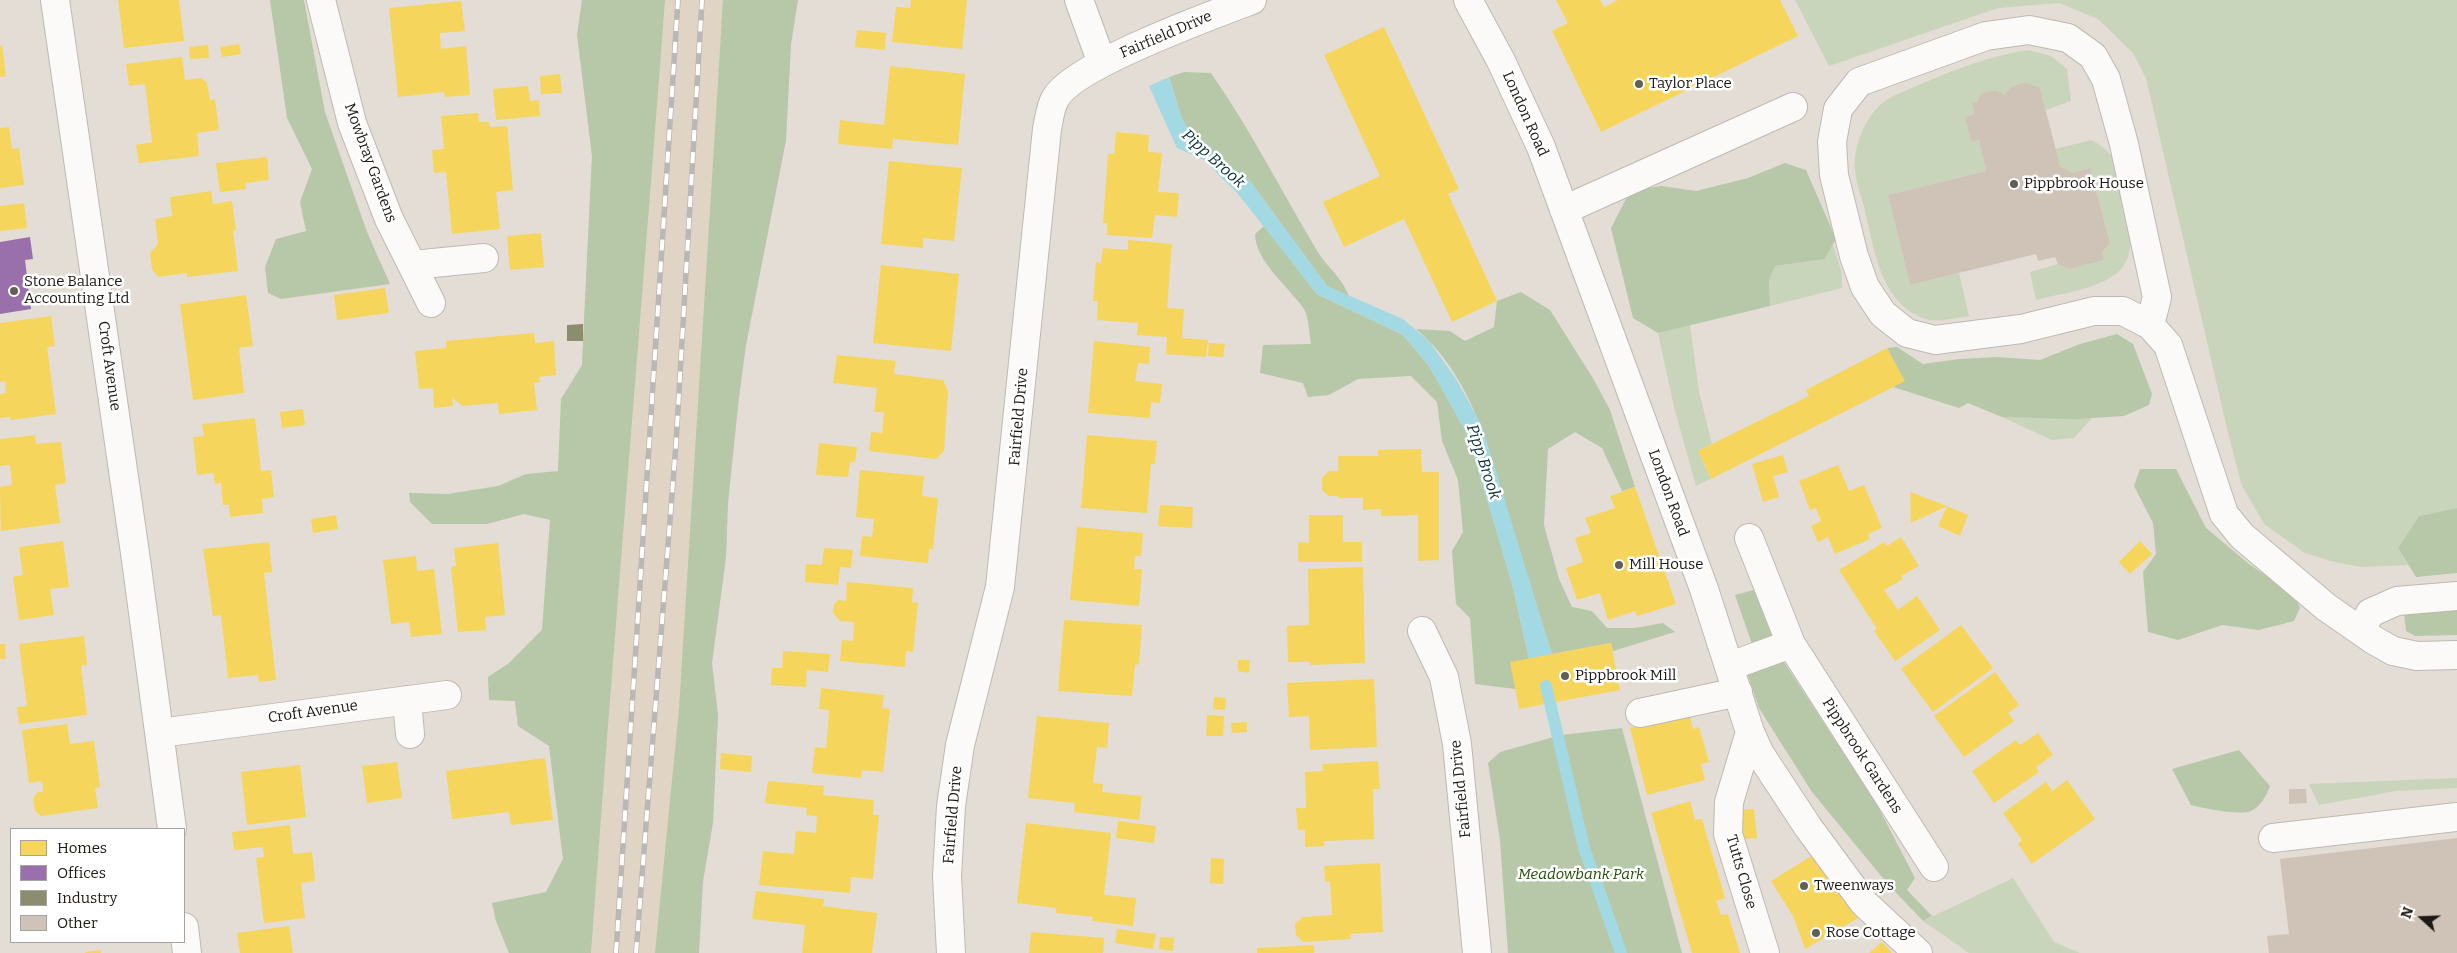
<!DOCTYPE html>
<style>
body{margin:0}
#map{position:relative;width:2457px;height:953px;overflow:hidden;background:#e3ddd5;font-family:Bitter,serif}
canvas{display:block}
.legend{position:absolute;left:10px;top:828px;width:175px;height:115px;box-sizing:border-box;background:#fff;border:1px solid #a5a3a1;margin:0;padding:6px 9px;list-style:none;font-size:15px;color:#1d1914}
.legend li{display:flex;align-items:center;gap:10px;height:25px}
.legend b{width:25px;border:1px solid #a5a3a1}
.north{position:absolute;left:2397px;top:893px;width:50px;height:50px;-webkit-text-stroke:4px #fff;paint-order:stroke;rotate:290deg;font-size:14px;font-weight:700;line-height:20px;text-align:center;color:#1d1914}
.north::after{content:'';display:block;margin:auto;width:18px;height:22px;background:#1d1914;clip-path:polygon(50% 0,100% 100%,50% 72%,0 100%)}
</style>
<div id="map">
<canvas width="2457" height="953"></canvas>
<ul class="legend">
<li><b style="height:14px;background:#f6d55c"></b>Homes</li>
<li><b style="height:14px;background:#9970ab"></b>Offices</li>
<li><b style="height:14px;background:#8c8c6e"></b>Industry</li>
<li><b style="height:14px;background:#cec3b6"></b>Other</li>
</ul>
<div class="north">N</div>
</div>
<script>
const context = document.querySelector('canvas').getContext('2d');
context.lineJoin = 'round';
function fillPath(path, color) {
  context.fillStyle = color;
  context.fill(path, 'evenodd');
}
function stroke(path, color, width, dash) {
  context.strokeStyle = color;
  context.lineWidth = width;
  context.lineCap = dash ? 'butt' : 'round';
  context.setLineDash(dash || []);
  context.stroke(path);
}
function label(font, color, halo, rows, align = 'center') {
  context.font = font + ' Bitter,serif';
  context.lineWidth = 5;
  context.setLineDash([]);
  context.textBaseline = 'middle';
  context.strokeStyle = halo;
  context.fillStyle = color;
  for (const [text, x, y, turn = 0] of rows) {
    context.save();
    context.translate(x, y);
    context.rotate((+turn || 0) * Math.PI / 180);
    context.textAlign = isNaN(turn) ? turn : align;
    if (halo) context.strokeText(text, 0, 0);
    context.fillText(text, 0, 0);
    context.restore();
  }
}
fillPath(new Path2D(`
 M582,0H798L791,44L786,140L746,345L739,397L728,503L726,557L712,663L718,715L713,823L703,881L699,953H509L496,921L492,903L546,892L563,858L549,746L518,726L515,701L489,700L488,677L509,663L542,629L550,519L558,472L561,399L582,365L592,156L577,35Z`), '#e0d4c5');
fillPath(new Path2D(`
 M1795,0H2457V508L2419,516L2398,548L2408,565L2362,567L2334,562L2305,553L2265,525L2242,486L2228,433L2146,78L2133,53L2098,19L2059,3L1998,8L1829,66Z
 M2028,50L2051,56L2067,69L2071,101L2046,110L2040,88L2026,82L2010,87L2005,95L1996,90L1981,93L1977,102L1972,103L1974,114L1965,117L1971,142L1979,140L1986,171L1888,195L1910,285L1959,273L1969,316C1954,318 1935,324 1920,317C1880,299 1874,249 1865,211C1862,198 1856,184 1855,170C1853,148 1864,120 1880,105C1891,95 1908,90 1921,84C1956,69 1990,56 2028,50Z
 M2091,140C2099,144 2107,149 2112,157C2116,164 2117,175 2119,183C2126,209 2143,253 2116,274C2094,290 2062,293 2036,300L2030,272L2058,264L2070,269L2104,260L2102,252L2110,243L2090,168L2072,173L2060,166L2055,149Z
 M1833,245L1842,273V288L1770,306L1769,280L1775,266L1825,259Z
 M1690,325L1699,391L1712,444L1698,451L1711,479L1696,486L1674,407L1658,333Z
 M2002,417L2092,418L2074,438L2052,440Z
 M2457,778V788L2396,791L2319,805L2309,784Z
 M2013,878L2054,942L2080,953H1969L1923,921Z`), '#c8d5bb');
fillPath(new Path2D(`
 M270,0H304L325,112L367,232L390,284L281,299L268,293L265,267L276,239L306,231L300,202L312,169L287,118Z
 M582,0H665C641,318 614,635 591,953H509L496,921L492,903L546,892L563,859L549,746L518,726L515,701L489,700L488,677L509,663L542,630L550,520L524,514L487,524H432L410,502L409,493L448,494L498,486L526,474L558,471L561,399L582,365L583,341L592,156L577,35Z
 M723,0H798L791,44L786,140L746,345L739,397L728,503L726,557L712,663L718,715L713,823L703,881L699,953H655L679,709Z
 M1184,72L1211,73C1250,129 1281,190 1316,249C1326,267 1340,274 1349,296L1327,286L1250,181L1196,142L1182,119L1169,77Z
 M1785,163L1806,170L1836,239L1825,259L1775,266L1769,280L1770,306L1658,333L1633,318L1611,228L1630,191L1661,186L1696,191L1748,178Z
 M1264,226L1317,294L1403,335L1429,366L1468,435L1513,587L1529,659L1515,689L1475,684L1470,618L1456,604L1452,551L1463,532L1458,480L1442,441L1437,402L1411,376L1358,379L1329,395L1308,397L1303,383L1260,373L1263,345L1311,344C1309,334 1309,317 1304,309C1289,287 1255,261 1255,234Z
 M1521,292L1550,310L1594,380L1610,410L1635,487L1622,491L1602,448L1575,432L1548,449L1544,525L1559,579L1572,607L1592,611L1607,628H1635L1663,623L1675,632L1613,651L1611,643L1552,654C1539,614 1526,575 1514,535C1493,464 1476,379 1416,329L1450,331L1465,341L1494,327L1497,301Z
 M2117,334L2133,344L2152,394L2149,405L2124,416L2075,419L2002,417L1968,403L1959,408L1893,387L1904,381L1887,348L1897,347L1923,364L1959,359L1997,357L2040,360L2080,344Z
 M2140,469H2176L2206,528L2249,564L2294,595L2300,608L2294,621L2259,630L2222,625L2178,640L2148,632L2143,572L2156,554L2153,523L2134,486Z
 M2457,508V573L2416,577L2398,548L2419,516Z
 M1754,590L1784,662L1876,803L1915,878L1907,890L1932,916L1923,921L1887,883L1812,792L1759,708L1748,676L1752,644L1735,595Z
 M2457,603V635L2415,636L2406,631L2404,613Z
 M1622,728L1682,953H1508L1500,840L1488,763L1500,752L1561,735Z
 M2239,750L2270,786C2266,796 2261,806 2251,811C2238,816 2204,808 2191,805L2172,769Z`), '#b6c8a8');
fillPath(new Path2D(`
 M1169,77L1182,119L1196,142L1250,181L1327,286L1403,319L1429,341L1456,379L1482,426L1552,654L1529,659L1513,587L1468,436L1429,366L1403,335L1317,294L1238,194L1204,160L1177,148L1149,86Z`), '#a3d9e2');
fillPath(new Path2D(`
 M118,0H179L184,41L124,48Z
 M911,0H967L962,49L892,42L896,7L910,8Z
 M1556,0H1600L1604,7L1618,0H1780L1798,36L1601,132L1552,31L1568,23Z
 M461,1L465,31L440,33L441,49L466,46L470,95L445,97L444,92L398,97L389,8Z
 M1384,27L1459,189L1448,194L1497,301L1452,322L1404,219L1344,247L1323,202L1380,176L1324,55Z
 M857,30L886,33L885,50L855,47Z
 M239,44L241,54L222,57L220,47Z
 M2,45L6,76L0,77V46Z
 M208,45L209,58L190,59L189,47Z
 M182,57L185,80L201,78L207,83L210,100L215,99L219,130L197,133L199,156L139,163L136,145L152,142L145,84L129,86L126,64Z
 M890,66L965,74L958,145L893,139L892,149L838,144L840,120L884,125Z
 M560,74L562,93L541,94L540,76Z
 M528,86L530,101L539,100L540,116L496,120L493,89Z
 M478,113L479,122H489L490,127L507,126L513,190L496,192L500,229L452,234L446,172L434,173L432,150L444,149L441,116Z
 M9,127L12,149L19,148L24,185L0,188V128Z
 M1116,132L1149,135L1148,152L1162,153L1158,192L1179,193L1177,217L1155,215L1152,238L1107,235V223H1103L1108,154H1114Z
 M267,157L269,180L245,183L246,189L220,192L216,163Z
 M889,161L962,168L954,241L923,238V248L881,244Z
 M211,191L213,204L232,201L236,230L233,231L238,271L187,277V273L158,277L152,269L150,253L158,244L155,219L172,216L170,197Z
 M24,203L27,228L0,231V206Z
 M541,233L544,267L510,270L507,236Z
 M1128,240L1172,244L1167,308L1184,309L1182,338L1208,340L1206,357L1166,354L1167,337L1137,335L1138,323L1097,320L1098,301H1093L1096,262L1101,263L1103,248L1128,250Z
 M881,265L959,274L951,351L873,343Z
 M385,288L389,313L337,320L334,295Z
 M246,295L253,346L239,348L244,393L193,400L180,304Z
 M51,316L55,346L47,347L56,414L11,420L10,417L0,418V394L6,393L5,381L0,382V323Z
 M534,333L535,343L554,341L556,375L539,377L540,382L534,383L537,410L499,414L498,403L462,406L452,397L453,406L434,408L433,388L419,389L415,351L446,348V341Z
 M1094,341L1150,347L1149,364L1138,363L1135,381L1162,384L1160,403L1151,402L1150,418L1088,413Z
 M1209,343L1225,344L1223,357L1208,356Z
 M1887,348L1905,381L1711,479L1698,451L1809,396L1806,390Z
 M837,355L896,361L894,374L943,380L948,391L944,451L936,459L869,451L871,432L882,433L884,412H874L877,388L833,383Z
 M303,409L305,425L282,428L280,412Z
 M255,418L261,471L271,470L274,497L262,499L263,513L230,517L229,505H223L221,483L215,484L213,473L197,475L193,437L204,436L202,424Z
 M35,435L36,444L61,442L66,483L55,485L60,523L1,531L0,487L12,485L10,465L0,466V439Z
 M1087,435L1157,441L1155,464H1151L1147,513L1081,508Z
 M819,443L857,447L855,462H850L848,477L816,475Z
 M1421,449L1422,472H1439V560L1418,561V515L1381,516V509L1363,510V498H1338V496H1329L1322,490V478L1329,471H1338V456H1378V450Z
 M1783,455L1788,472L1773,476L1779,497L1763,502L1752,464Z
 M1838,465L1849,491L1864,485L1882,528L1868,534L1870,539L1835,554L1828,537L1818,542L1811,526L1821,521L1816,508L1810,510L1799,481Z
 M860,470L924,476L922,496L938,498L933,549H929L928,563L860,556L862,536L872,537L874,519L856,517Z
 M1635,487L1676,604L1637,616L1635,611L1608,620L1600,593L1577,600L1566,568L1583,562L1575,538L1591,533L1585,518L1615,508L1610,496Z
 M1910,492L1947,506L1911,523Z
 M1160,505L1193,507L1192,528L1158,526Z
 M1947,506L1968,515L1960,536L1938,526Z
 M336,515L338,529L313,533L311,519Z
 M1309,515H1343V542H1362V562H1298V542L1309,543Z
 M1077,527L1143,533L1141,556H1135L1134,569H1142L1139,606L1070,600Z
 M1901,537L1919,566L1901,576L1903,579L1884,590L1898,610L1917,596L1940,630L1895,661L1874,631L1877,629L1839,570L1884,542L1887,546Z
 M63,541L69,587L50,589L54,615L19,620L13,577L23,575L19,547Z
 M2140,541L2152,554L2130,574L2119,562Z
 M269,542L272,572L264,573L276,680L259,682L258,675L228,678L221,615L213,616L203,549Z
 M498,543L505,615L485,617L486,630L458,632L451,567L456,566L454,548Z
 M824,548L853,550L851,568L840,567L838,585L805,582L806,564L822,565Z
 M416,556L417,571L434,569L442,634L411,637L409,622L391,624L383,560Z
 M1363,567L1365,663L1310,665V662H1288L1287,626L1309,625L1308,569Z
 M847,582L913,588L912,602L918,603L913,652L906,651L905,667L840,661L842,640L853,641L854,622L840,621L833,613L834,604L839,600L846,601Z
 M1064,620L1142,625L1139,664L1135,665L1132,696L1058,691Z
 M1961,625L1993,668L1933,712L1901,669Z
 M84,636L87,665L81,666L87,715L19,724L17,707L27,706L19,644Z
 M1611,643L1620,690L1519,709L1510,662Z
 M0,644H5L6,659H0Z
 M783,651L830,654L828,672L807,670L806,687L771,685L772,668H782Z
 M1238,660H1250L1249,673L1238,671Z
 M1995,672L2019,705L2008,713L2014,721L1964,757L1934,716Z
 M1374,679L1377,747L1310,750L1309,716L1289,717L1287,683Z
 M821,688L884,695L882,708L890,709L883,772L862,770L861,778L812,773L815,747L826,748L828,727L829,710L819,709Z
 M1214,697L1226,698L1225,710L1213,709Z
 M1689,712L1693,729L1699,727L1709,762L1701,764L1705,780L1647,795L1630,728Z
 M1207,715L1224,716L1223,736H1206Z
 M1037,716L1109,723L1107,748L1097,747L1093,783L1103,784L1102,792L1142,796L1139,820L1074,812L1075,803L1028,798Z
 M1247,722V732L1232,733L1231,723Z
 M67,724L70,744L94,741L100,787L95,788L98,808L41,816L35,811L33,798L38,792H43L42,781L29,783L22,730Z
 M2038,733L2053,755L2036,767L2039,772L1994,803L1972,771L2016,740L2020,745Z
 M721,753L752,756L751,772L720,769Z
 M545,758L553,820L511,825L509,812L452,819L446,771Z
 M1378,761L1380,789H1373L1374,839L1324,841V846L1305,847V830H1298L1296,808H1306L1305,772L1323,771L1322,764Z
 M397,762L402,798L367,803L362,766Z
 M300,765L306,817L247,825L241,772Z
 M2067,780L2095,819L2032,864L2018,844L2022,840L2003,813L2046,782L2052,791Z
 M768,781L824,786L823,795L874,800L873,815H879L873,879L851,877L850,893L759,885L763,851L794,854L796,831L816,833L817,816L806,815L807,808L765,803Z
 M1690,801L1695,820L1702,819L1725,898L1716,901L1721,915L1728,914L1740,953H1692L1651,813Z
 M1754,809L1757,838L1742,839L1740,810Z
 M1118,821L1156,826L1154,843L1116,838Z
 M1026,823L1111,833L1104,895L1136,898L1133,926L1092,921L1093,917L1056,913V908L1017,903Z
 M290,825L293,854L312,852L315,881L301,883L305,918L264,923L256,858L264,857L263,847L234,850L232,832Z
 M1813,855L1837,891L1860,917L1805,949L1794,918L1771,881Z
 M1211,858L1224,859L1223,884L1210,883Z
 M1380,863L1383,932L1350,934L1351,939L1303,942L1296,935L1295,924L1303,917L1332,915L1330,881L1325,882L1324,866Z
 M756,891L824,899L823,906L877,913L872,953H802L805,925L752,919Z
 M289,926L293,953H240L237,933Z
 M1117,929L1156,934L1153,949L1115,943Z
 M1031,932L1104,938L1103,953H1029Z
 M1160,937L1174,938L1173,951L1159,949Z
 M1882,942L1892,953H1869Z
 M1314,945V953H1257V948Z
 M101,950V953H86L85,952Z`), '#f6d55c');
fillPath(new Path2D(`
 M30,237L33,259L25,260L31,309L0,314V242Z`), '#9970ab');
fillPath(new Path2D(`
 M583,324V341H567V325Z`), '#8c8c6e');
stroke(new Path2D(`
 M1546,686L1584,848L1621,953`), '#a3d9e2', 12);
fillPath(new Path2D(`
 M2026,82L2040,88L2060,166L2072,173L2090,168L2110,243L2102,252L2104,260L2070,269L2058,264L2055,257L2038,261L2036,254L1910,285L1888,195L1986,171L1979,140L1971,142L1965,117L1974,114L1972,103L1977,102L1981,93L1996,90L2005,95L2010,87Z
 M2289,789H2306L2307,803L2289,804Z
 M2457,838V953H2269L2267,936L2289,934L2280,859Z`), '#cec3b6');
const minor = new Path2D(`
 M55,0L136,560L172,829
 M321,0L352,123L389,219L431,303
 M1079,0L1102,63
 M1468,0L1501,61L1541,147L1704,589L1750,732L1760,754L1808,827L1864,903L1918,953
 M1564,210L1793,107
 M413,265L484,258
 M2150,325L2157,297L2124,144L2106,79L2093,56L2068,38L2029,30L1986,36L1859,82L1838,109L1832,142L1834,175L1854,256L1865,287L1883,314L1907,333L1935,340L2021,329L2094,311H2123L2150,325L2168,345L2224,514L2242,536L2326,607L2372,639L2393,651L2417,656L2457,655
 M1749,538L1791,644
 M1422,631L1444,677L1457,744L1477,953
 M2361,631L2370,613L2397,601L2457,596
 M1730,666L1791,644L1934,867
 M407,700L410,734
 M1640,713L1738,692
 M1750,732L1729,802L1728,834L1765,953
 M160,733L447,695
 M2273,838L2457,817
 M184,927L187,953
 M951,953L947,876L951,806L960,745L1000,587L1047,129C1049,120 1050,108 1055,99C1072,66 1212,15 1252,0`);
stroke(minor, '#beb9b2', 30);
stroke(minor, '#fbfaf9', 28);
const rail = new Path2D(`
 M616,953L678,0
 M636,953L676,444L702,0`);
stroke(rail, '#b9b8b6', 5.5);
stroke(rail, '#fff', 4, [11]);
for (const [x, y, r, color] of [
 [1639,84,5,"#625e58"],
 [2014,184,5,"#625e58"],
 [14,291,5,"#625e58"],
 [1619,565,5,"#625e58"],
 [1565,676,5,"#625e58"],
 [1804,886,5,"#625e58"],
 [1816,933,5,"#625e58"]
]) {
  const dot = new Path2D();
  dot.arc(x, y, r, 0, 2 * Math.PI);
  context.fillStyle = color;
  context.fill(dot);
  stroke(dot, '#fff', 2);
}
label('15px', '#1d1914', '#fff', [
 ["Fairfield Drive",1166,35,-23],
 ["London Road",1525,114,66],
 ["Mowbray Gardens",370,163,70],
 ["Croft Avenue",109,366,82],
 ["Fairfield Drive",1019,417,-85],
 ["London Road",1668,493,70],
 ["Croft Avenue",313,712,-8],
 ["Pippbrook Gardens",1862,756,57],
 ["Fairfield Drive",1461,789,-96],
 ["Fairfield Drive",953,815,-85],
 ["Tutts Close",1741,872,74]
]);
label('15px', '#1d1914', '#fff', [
 ["Taylor Place",1649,84],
 ["Pippbrook House",2024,184],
 ["Stone Balance",24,282],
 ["Accounting Ltd",24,299],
 ["Mill House",1629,565],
 ["Pippbrook Mill",1575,676],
 ["Tweenways",1814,886],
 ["Rose Cottage",1826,933]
], 'left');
label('italic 15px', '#214e03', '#fff', [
 ["Meadowbank Park",1581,875]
]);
label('italic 16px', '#083037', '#fff', [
 ["Pipp Brook",1213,159,42],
 ["Pipp Brook",1483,462,72]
]);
</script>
